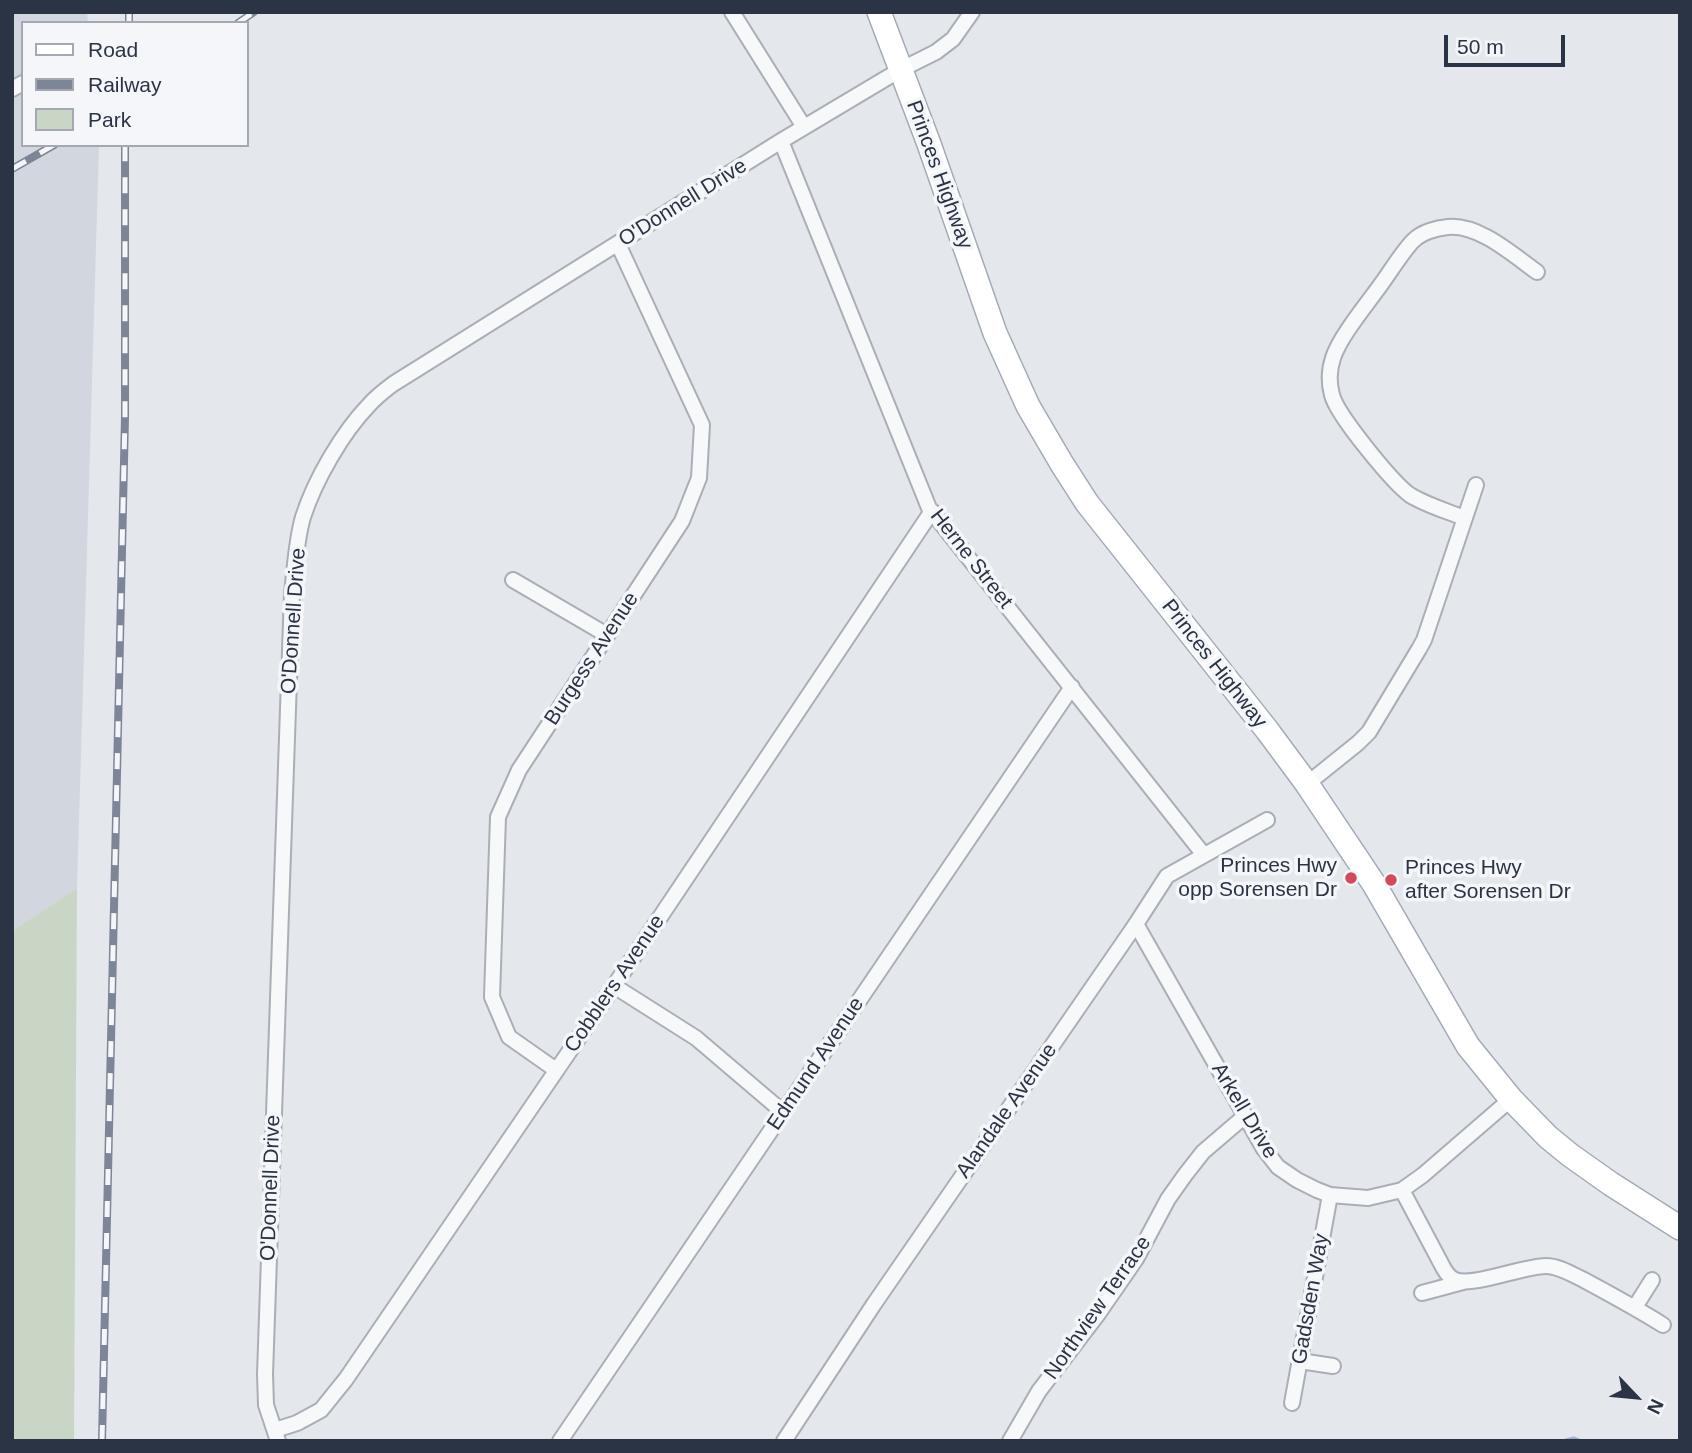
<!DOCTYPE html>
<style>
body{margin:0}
#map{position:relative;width:1692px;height:1453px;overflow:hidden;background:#e4e7ec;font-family:Arial,sans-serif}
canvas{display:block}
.frame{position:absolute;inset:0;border:14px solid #2b3445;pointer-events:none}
.legend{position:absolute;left:21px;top:21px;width:228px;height:126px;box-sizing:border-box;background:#f4f6f9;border:2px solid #a4a8b1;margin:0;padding:9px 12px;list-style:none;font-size:21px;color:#2b3445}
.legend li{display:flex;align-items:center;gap:14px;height:35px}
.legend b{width:35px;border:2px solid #a4a8b1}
.north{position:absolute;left:1601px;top:1362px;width:70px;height:70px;-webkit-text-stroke:5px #f4f6f9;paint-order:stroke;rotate:116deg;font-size:19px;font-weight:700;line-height:28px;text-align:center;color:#2b3445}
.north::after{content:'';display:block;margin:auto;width:24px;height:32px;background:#2b3445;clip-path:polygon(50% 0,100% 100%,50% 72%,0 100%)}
.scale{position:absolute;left:1444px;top:35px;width:121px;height:32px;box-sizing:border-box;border:4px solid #2b3445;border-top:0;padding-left:9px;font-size:21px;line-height:24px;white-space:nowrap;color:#2b3445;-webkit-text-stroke:5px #f4f6f9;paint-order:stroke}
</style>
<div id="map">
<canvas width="1692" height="1453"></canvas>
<div class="frame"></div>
<ul class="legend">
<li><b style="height:9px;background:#fff"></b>Road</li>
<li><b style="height:9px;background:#7d8696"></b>Railway</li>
<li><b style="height:19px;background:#c9d6c5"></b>Park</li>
</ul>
<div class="north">N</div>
<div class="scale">50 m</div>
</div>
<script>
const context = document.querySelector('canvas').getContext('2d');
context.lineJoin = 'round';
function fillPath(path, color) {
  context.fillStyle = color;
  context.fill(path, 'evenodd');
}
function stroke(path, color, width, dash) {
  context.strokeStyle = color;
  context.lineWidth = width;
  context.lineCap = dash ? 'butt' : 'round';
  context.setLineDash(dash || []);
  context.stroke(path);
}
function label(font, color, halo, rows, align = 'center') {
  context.font = font + ' Arial,sans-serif';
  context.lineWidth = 7;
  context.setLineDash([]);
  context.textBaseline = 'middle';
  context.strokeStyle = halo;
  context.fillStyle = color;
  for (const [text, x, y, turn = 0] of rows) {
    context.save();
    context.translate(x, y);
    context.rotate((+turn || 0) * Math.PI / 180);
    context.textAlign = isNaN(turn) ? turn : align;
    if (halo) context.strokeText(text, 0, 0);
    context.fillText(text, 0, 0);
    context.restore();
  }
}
fillPath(new Path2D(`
 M12,12H87L88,23H23V145H99L77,888L12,931Z`), '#d2d6de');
fillPath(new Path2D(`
 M77,888L74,1441H12V931Z`), '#c9d6c5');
stroke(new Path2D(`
 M1566,1441L1574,1439L1579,1441`), '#9fb4cc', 5);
const street = new Path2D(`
 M732,12L804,127
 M12,89L23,83
 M781,141L929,508L1204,855
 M1464,518C1447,511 1426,505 1410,495C1393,483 1337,415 1332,395C1329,384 1329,370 1333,358C1340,336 1368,303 1382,283C1390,272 1405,248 1414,240C1422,232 1437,228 1448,227C1479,224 1513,255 1537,272
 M513,580L607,635
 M1307,784L1358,743L1369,732L1419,649L1424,640L1476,485
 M1136,924L1264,1149L1278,1167L1297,1180L1317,1190L1330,1195L1368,1198L1402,1190L1423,1175L1511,1099
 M614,986L696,1038L783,1112
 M556,1070L509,1037L492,997L498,817L519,770L682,521L699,478L702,425L618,244
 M1402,1190L1444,1269C1447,1274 1450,1278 1455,1280C1474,1287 1523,1266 1546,1266C1559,1266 1571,1274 1582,1279C1610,1294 1636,1308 1663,1325
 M1422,1293L1463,1282
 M1635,1307L1652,1280
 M1300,1361L1333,1366
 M1292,1403L1330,1195
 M275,1430L297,1423L321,1410L346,1379L614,986L932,511
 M278,1441L266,1405L265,1374L292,593C295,568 296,541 303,517C315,480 342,433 369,405C376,397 385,390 393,384L781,141L900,70L936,52L953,39L972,12
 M560,1441L1072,687
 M784,1441L874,1304L1136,924L1167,876L1267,820
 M1010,1441L1039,1391L1098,1314L1136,1259L1168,1199L1185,1175L1203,1152L1245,1116`);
const primary = new Path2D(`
 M879,12L929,144L995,333L1028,406L1062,464L1087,503L1267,730L1307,784L1374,884L1468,1046L1511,1099L1548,1137L1570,1155L1611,1184L1680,1228`);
stroke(street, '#a9aeb7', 18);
stroke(primary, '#a3abb8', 26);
stroke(street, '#f7f8fa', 14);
stroke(primary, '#fff', 23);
const rail = new Path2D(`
 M129,12V23
 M238,23L254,12
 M12,169L54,145
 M102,1441L125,417V145`);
stroke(rail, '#7d8696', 8);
stroke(rail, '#f4f6f9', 5, [16]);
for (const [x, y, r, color] of [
 [1351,878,7,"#d1495b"],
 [1391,880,7,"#d1495b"]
]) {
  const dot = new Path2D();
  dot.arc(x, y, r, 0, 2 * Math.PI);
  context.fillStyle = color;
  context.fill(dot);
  stroke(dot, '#f4f6f9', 2.5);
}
label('21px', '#2b3445', '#f4f6f9', [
 ["Princes Highway",939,175,70],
 ["O'Donnell Drive",683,203,-32],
 ["Herne Street",971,559,52],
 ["O'Donnell Drive",294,621,-86],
 ["Burgess Avenue",592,659,-57],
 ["Princes Highway",1214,664,52],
 ["Cobblers Avenue",615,984,-56],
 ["Edmund Avenue",816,1064,-56],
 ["Alandale Avenue",1007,1111,-55],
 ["Arkell Drive",1244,1111,59],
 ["O'Donnell Drive",271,1188,-88],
 ["Gadsden Way",1311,1299,-80],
 ["Northview Terrace",1098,1308,-55]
]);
label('21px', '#2b3445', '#f4f6f9', [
 ["Princes Hwy",1337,866],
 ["opp Sorensen Dr",1337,890],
 ["Princes Hwy",1405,868,"left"],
 ["after Sorensen Dr",1405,892,"left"]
], 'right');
</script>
